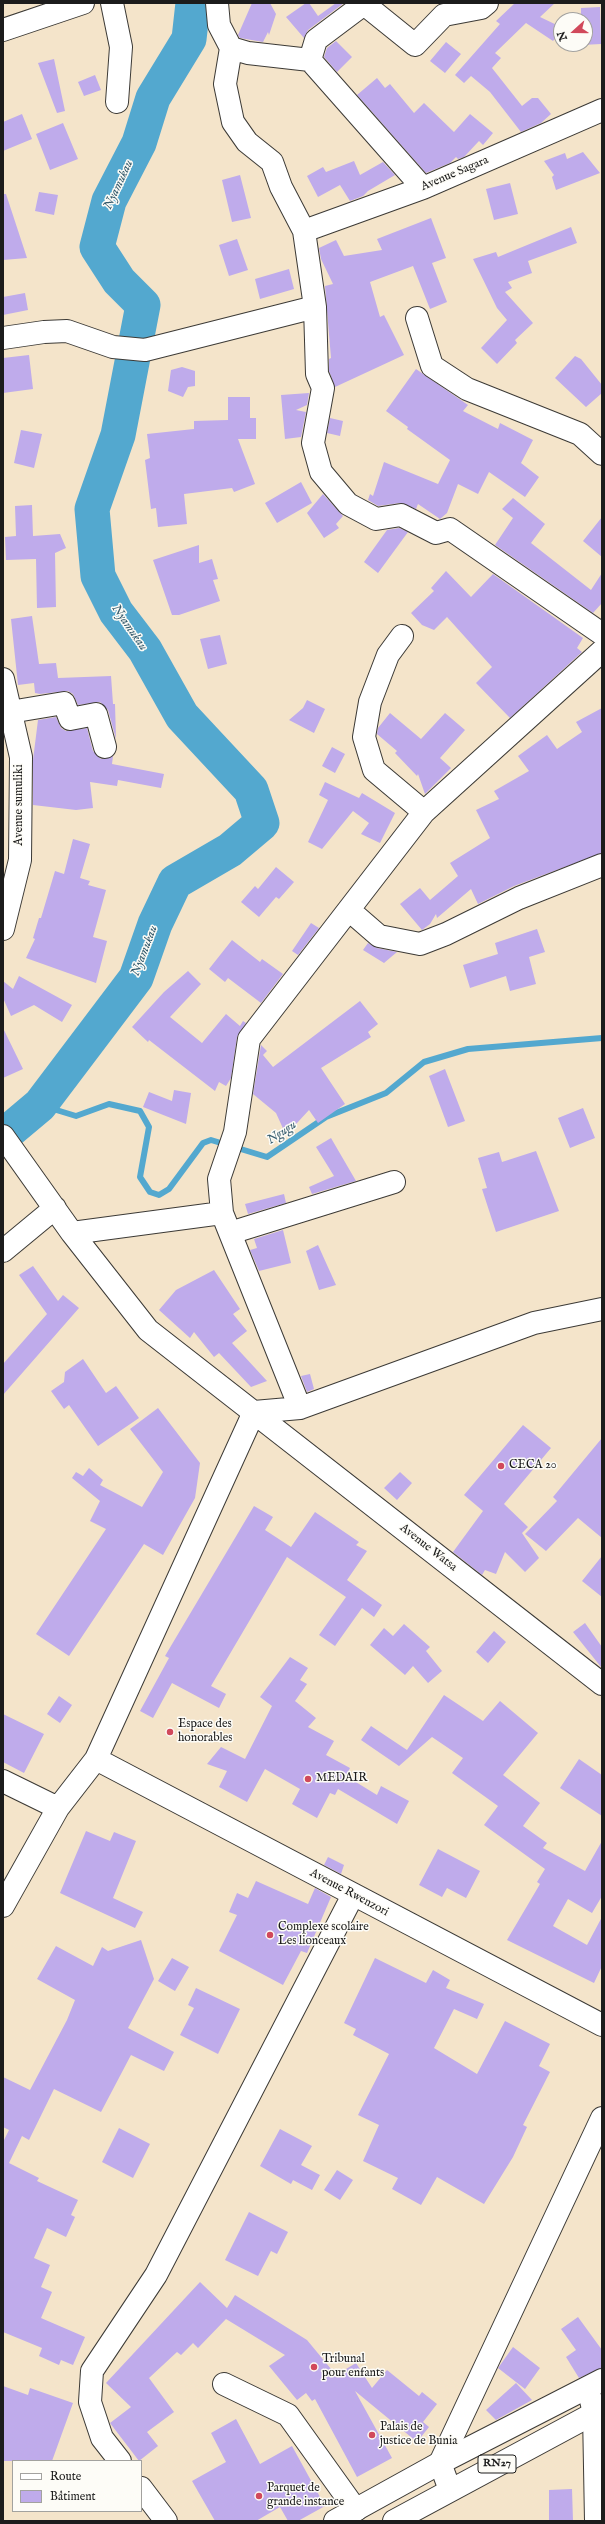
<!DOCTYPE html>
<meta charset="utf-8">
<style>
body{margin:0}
#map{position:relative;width:605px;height:2524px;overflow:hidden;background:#f4e4ca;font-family:"IM FELL English",serif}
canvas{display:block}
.frame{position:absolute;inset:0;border:4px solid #1c1c1c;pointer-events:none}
.legend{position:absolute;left:12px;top:2460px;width:130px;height:52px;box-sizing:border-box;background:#fdfcf7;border:1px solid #a3a29f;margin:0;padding:5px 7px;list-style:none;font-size:12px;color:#1c1c1c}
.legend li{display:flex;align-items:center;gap:8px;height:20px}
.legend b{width:20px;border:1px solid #a3a29f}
.north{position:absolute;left:553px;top:12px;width:40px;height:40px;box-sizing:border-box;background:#fdfcf7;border:1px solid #a3a29f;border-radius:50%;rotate:249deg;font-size:11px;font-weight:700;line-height:16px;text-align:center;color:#1c1c1c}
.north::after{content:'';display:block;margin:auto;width:14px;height:18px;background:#d1495b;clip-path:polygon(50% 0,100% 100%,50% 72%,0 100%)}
</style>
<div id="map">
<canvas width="605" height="2524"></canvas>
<div class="frame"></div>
<ul class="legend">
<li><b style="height:5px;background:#fff"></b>Route</li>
<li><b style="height:11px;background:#bfabeb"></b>Bâtiment</li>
</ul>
<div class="north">N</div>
</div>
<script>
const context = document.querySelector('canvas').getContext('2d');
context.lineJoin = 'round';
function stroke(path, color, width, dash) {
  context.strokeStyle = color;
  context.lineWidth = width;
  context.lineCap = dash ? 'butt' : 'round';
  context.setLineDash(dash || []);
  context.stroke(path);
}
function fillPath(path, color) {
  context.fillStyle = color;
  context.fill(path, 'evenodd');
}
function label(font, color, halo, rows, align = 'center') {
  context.font = font + ' "IM FELL English",serif';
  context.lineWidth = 3;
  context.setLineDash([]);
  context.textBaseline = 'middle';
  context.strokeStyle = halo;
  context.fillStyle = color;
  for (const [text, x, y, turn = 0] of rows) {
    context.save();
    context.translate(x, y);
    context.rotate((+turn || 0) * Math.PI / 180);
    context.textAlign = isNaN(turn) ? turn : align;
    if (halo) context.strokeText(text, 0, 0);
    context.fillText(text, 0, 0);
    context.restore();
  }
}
stroke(new Path2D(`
 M40,1105L76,1116L109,1104L140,1111L149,1127L140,1177L150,1192L159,1195L169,1189L203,1143L211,1140L267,1157L326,1117L386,1093L424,1062L468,1049L602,1038`), '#53a8cf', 6);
stroke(new Path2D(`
 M3,1136L40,1105L136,978L155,924L175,882L230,850L262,823L251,790L182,716L145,650L116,612L98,576L92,509L118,435L143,305L119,281L97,247L109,201L139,143L153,98L189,39L193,3`), '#53a8cf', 35);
fillPath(new Path2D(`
 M252,3H270L276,14L269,35L268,32L263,42L240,38L238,35Z
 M306,3H309L318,16L336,3H344L308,30L304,38L286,17Z
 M515,3H555L540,17L561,27V31L553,41L526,23L495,53L501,58L492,68L522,106L532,98H538L551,114L541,123L521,132L490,92L471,76L464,83L455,75L500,24L496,21Z
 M600,7L601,44L582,45L585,44V20H581V8Z
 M336,41L352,57L337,72L324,57L327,48Z
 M446,42L461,54L445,73L430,61Z
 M54,59L65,111L57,113L38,63Z
 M95,75L101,90L84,96L78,82Z
 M377,78L385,88L390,84L414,113L424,103L454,132L470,114L493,133L483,145L479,141L464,157L458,159L456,157L450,163L426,173L357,95Z
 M22,114L32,139L3,151V122Z
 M63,123L78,159L50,170L36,134Z
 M583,152L600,173L556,190L552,177L554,175L544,161L565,153L567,159Z
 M354,161L360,175L383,162L395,175L368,191L363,196L350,201L340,185L318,197L307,176L323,167L326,172Z
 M240,175L251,218L232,222L222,180Z
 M510,183L518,214L494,220L486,189Z
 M39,192L58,195L54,215L35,211Z
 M3,194H6L27,258L3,260Z
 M431,218L446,258L432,263L447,302L430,309L413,266L370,282L380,317L384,315L404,355L335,387L329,371V359L331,358L325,286L333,284L321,259L319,248L336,240L344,256L382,250L377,239Z
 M571,227L577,243L528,261L532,273L508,282L512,288L505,292L533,323L515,340L517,343L497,364L481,348L507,320L497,308L473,259L496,252L498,257Z
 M237,239L248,270L229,276L219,245Z
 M289,269L294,289L260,299L255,279Z
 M25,293L28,310L3,315V297Z
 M29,355L33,389L3,393V358Z
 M575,356L581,359L602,385V393L586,407L555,378Z
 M182,367L195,371V386L188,387L183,397L168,391L171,370Z
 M416,369L468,405L463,411L498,429L500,423L533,440L521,463L539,477L525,497L489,472L478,494L458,484L447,513L440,519L418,504L416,509L400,503L378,506L368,500L370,494L373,496L384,462L438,484L450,460L407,429L408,427L386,411Z
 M309,393L307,405L296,410L306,412L301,437L285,439L281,395Z
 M228,397H250V418H256V439H238L255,484L234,492L232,488L184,494L187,524L158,527L156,508L151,509L145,460L150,458L147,434L194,429V421L228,420Z
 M330,418L343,421L340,436L327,433Z
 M21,430L42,434L34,468L14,463Z
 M301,482L312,503L277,523L265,503Z
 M323,494L343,516L336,524L339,528L324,538L307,513Z
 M513,498L545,524L531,543L591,590L602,573V603L593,613L495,545L513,518L502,509Z
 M32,505L33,536L60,534L66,548L55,553L56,607L37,608L36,559L6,560L5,537L16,536L15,506Z
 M602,517V557L583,541Z
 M399,528L408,532L378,573L364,562L387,530Z
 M199,545V563L212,559L218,579L213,580L220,601L179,615H172L153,560Z
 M446,571L471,597L493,574L583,638L577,648L582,652L510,718L476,683L492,667L447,617L434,630L422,625L411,613L434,591L431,588Z
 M32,616L39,664L56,663L58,678L111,676L113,704H115L116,739L108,710L100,702L78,705L73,694L68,691L40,694L35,693L34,683L18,685L11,619Z
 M220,635L227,664L208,669L200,639Z
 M307,700L325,709L314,733L289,720L303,708Z
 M602,708V853L514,886L478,904L471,889L437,918L436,914L430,924L422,930L400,904L420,888L430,900L458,876L450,863L490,838L476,810L499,799L494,791L529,771L518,756L547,735L557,749L582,732L576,722Z
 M390,713L421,739L445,713L465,730L440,758L451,768L425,794L418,774L417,776L395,753L397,751L377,734L378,728Z
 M56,717L61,728L66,731L87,728L93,751L101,759L113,756L112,764L164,774L161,788L118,780L117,786L90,782L93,808L76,810L33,805V760L38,720Z
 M332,747L345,754L335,773L322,766Z
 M325,782L359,798L362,793L395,813L380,843L361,834L369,823L353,811L322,849L308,842L328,800L319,795Z
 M73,839L90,844L80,878L90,881L88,885L106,890L93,937L107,941L96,983L26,958L35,939L33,938L39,918H41L55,871L64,874Z
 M276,867L294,882L279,899L276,897L259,917L241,902L255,886L258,889Z
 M311,923L319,928L298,955L292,951Z
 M537,929L545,952L529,957L536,984L510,991L506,976L470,988L463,965L498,954L495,943Z
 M232,940L260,962L262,959L283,974L261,1003L228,978L225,982L209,969Z
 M368,943L377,948L397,952L384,963L363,950Z
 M188,971L201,984L170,1017L202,1043L226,1014L240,1026L243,1021L246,1023L237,1037L231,1078L226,1086L219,1082L215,1091L149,1040L148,1042L132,1027L164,992Z
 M19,976L72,1005L62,1022L34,1005L11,1016L3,998V981L13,989Z
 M360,1001L378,1024L368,1032L371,1037L321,1068L345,1104L318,1123L309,1110L286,1135L276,1113L253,1094L261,1045L267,1051L263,1055L273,1067Z
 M3,1028L23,1069L3,1078Z
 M445,1069L465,1121L448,1127L429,1076Z
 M174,1090L191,1093L186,1124L143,1107L149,1092L172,1101Z
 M583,1108L595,1138L570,1148L558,1118Z
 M331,1138L356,1181L312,1194L309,1187L334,1176L316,1147Z
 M536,1151L559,1211L496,1232L482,1189L487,1188L478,1158L499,1152L502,1162Z
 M284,1194L286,1203L248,1214L245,1204Z
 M283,1230L291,1263L259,1271L250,1250L257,1248L254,1239Z
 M318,1245L336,1285L319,1290L306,1251Z
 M33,1266L58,1301L63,1295L79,1308L3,1395V1364L47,1314L19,1275Z
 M214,1270L240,1309L233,1314L247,1331L232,1343L267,1381L251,1387L219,1353L214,1357L194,1332L190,1338L159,1310L176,1290Z
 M83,1359L106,1393L116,1386L139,1418L98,1446L69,1405L64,1409L51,1391L64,1382L65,1372Z
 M310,1374L314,1389L307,1392L301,1376Z
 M158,1408L200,1463L195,1498L163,1555L144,1544L69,1656L36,1634L106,1529L90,1521L100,1501L72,1478L76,1472L83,1476L89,1468L103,1480L100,1485L142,1507L163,1472L130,1429Z
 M523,1425L551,1448L504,1504L528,1527L522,1533L539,1558L525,1572L505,1552L496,1574L485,1570L482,1575L453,1552L483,1511L464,1495Z
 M602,1438V1538L578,1518L546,1551L525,1534L557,1501L553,1497Z
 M400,1472L412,1483L397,1500L384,1488Z
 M254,1506L273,1517L265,1530L291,1547L315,1512L359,1542L356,1545L367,1551L347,1580L382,1605L374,1617L362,1608L335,1646L319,1635L346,1597L287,1557L211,1686L226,1694L219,1708L172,1683L153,1718L140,1711L169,1658L165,1656Z
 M602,1556V1597L582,1581Z
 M585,1623L602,1647L601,1667L573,1632Z
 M404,1624L430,1647L426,1651L442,1671L428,1683L413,1666L405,1675L370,1645L384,1628L393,1636Z
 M494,1631L506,1642L488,1663L476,1652Z
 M290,1657L308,1668L300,1680L307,1684L295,1701L316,1718L308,1727L334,1741L326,1755L350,1768L346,1776L377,1795L381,1786L409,1801L397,1824L338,1789L335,1795L330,1793L317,1818L292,1804L300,1789L265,1769L247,1802L219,1787L227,1771L207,1764L221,1747L245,1759L272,1706L260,1697Z
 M444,1695L483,1721L500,1701L538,1733L503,1775L540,1803L523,1826L547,1843L543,1848L585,1871L602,1841V1896L592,1913L568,1899L553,1926L587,1945L602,1917V1966L594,1983L507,1940L540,1884L537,1882L545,1869L484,1825L498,1806L452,1773L463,1758L432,1737L399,1766L361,1740L371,1726L407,1750Z
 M59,1696L72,1705L60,1723L47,1714Z
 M3,1714L44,1734L24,1773L3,1762Z
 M579,1759L602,1775V1816L560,1788Z
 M86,1831L110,1841L114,1832L136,1841L113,1898L143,1912L135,1928L60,1893Z
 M438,1849L480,1871L466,1898L447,1888L442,1897L419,1885Z
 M328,1857L344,1865L341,1874L324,1865Z
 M256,1881L308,1904L315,1888L331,1897L307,1953L301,1951L283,1985L219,1951L237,1915L229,1912L237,1893L248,1898Z
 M141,1940L154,1979L128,2028L174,2052L164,2071L131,2055L101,2112L54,2089L29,2140L22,2136L9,2163L39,2178L37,2181L78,2200L71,2215L75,2217L66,2237L47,2228L34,2258L50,2265L41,2287L52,2292L41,2318L85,2337L73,2365L61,2360L59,2365L39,2356L42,2348L3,2332V2142L9,2130L3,2127V2077L30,2090L67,2020L75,2000L37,1979L56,1946L93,1966L102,1947L108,1951Z
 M172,1958L189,1967L175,1991L158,1981Z
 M375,1958L426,1983L433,1970L450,1980L446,1988L484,2004L477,2019L454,2009L434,2048L477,2074L505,2021L550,2044L539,2066L550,2072L523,2125L527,2127L513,2157L484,2204L437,2177L421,2205L392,2189L398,2178L363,2161L379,2125L358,2115L389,2054L353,2035L356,2029L344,2023Z
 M196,1988L240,2009L218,2054L180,2035L194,2008L188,2005Z
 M119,2128L150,2144L133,2178L102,2162Z
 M280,2129L312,2146L301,2165L320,2175L312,2190L293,2180L291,2184L260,2166Z
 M337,2170L353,2180L340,2200L324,2190Z
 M249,2212L288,2232L277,2254L271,2251L258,2276L225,2260Z
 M200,2282L227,2308L235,2295L307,2340L336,2375L356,2363L372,2388L387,2370L419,2396L422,2392L437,2404L423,2422L429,2427L417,2442L355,2391L392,2458L357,2477L315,2399L312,2401L306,2393L297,2400L269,2366L285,2355L226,2319L198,2348L193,2343L181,2355L177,2352L149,2378L174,2412L147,2432L158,2446L139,2461L110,2423L131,2407L106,2383Z
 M578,2317L602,2350V2368L579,2378L566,2357L576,2350L561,2329Z
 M513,2347L540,2368L525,2389L498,2368Z
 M516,2383L532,2400L496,2420L486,2410Z
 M3,2386L28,2395L30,2388L73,2403L52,2461H3Z
 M236,2419L260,2464L292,2446L325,2506L298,2521H288L280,2507L256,2521H215L192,2481L226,2462L211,2433Z
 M572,2489L573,2521H549V2490Z`), '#bfabeb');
const minor = new Path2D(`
 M112,3L121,47L117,102
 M217,3L219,25L231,48L248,53L310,60L423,188
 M3,30L83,3
 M231,48L225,84L233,122L247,142L272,162L281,187L304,231L315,307L317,374L323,388L313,443L321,472L348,504L376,519L401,515L436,533L450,529L602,634
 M310,60L316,40L364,4L415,45L444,15L481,8L487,3
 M304,231L423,188L602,110
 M417,318L432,366L467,389L580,434L602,454
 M3,338L44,332L67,331L113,347L145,350L315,307
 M402,636L388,655L370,702L364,737L374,770L424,812
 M3,679L21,757L20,860L3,929
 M10,712L64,703L70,719L96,714L105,747
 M349,910L379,936L420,944L446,934L519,898L602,865
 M3,1136L72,1233L148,1330L602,1684
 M72,1233L222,1213
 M230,1233L394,1182
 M3,1251L55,1208
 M300,1408L222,1213L219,1179L235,1132L249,1039L424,812L602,651
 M254,1412L300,1408L534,1323L602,1309
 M96,1759L602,2025
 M3,1781L58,1808
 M3,1906L58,1808L96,1759L254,1412
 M224,2384L288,2415L356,2510
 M588,2388L594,2413L596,2521
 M120,2461L102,2438L90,2402L92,2371L156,2275L353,1895
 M141,2488L166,2521
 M450,2490L440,2463L602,2118`);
const major = new Path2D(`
 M335,2521L440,2463L602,2380
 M394,2521L602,2409`);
stroke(minor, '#3c3a36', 24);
stroke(major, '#3c3a36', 24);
stroke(minor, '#fff', 22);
stroke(major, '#fff', 22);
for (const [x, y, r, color] of [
 [501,1466,4,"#d1495b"],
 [170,1732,4,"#d1495b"],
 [308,1779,4,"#d1495b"],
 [270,1935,4,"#d1495b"],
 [314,2367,4,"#d1495b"],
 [372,2435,4,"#d1495b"],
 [259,2496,4,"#d1495b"]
]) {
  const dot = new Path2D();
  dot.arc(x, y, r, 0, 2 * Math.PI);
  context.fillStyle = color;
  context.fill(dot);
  stroke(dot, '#fdfcf7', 1.5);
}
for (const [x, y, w] of [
 [497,2464,38]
]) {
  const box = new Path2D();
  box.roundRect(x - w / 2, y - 9, w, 18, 3);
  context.fillStyle = '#fdfcf7';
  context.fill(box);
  stroke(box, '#1c1c1c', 1);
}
label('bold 11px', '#1c1c1c', null, [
 ["RN27",497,2464]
]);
label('12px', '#1c1c1c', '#fdfcf7', [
 ["Avenue Sagara",455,174,-23],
 ["Avenue sumuliki",20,805,-90],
 ["Avenue Watsa",428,1548,38],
 ["Avenue Rwenzori",349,1893,28]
]);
label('12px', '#1c1c1c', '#fdfcf7', [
 ["CECA 20",509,1466],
 ["Espace des",178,1725],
 ["honorables",178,1739],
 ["MEDAIR",316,1779],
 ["Complexe scolaire",278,1928],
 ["Les lionceaux",278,1942],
 ["Tribunal",322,2360],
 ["pour enfants",322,2374],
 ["Palais de",380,2428],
 ["justice de Bunia",380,2442],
 ["Parquet de",267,2489],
 ["grande instance",267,2503]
], 'left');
label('italic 13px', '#355b6d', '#fdfcf7', [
 ["Nyamukau",119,185,-65],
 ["Nyamukau",129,628,55],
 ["Nyamukau",145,951,-69],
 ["Ngugu",282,1133,-34]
]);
</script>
